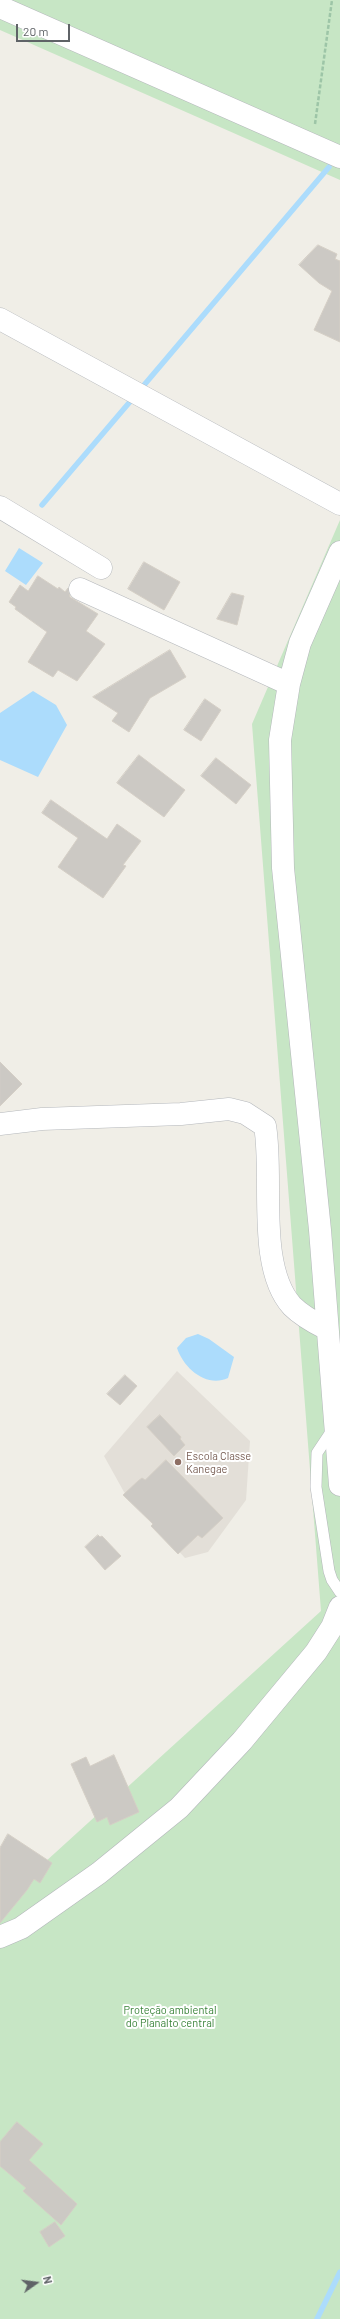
<!DOCTYPE html>
<meta charset="utf-8">
<style>
body{margin:0}
#map{position:relative;width:340px;height:2319px;overflow:hidden;background:#f0eee7;font-family:Barlow,sans-serif}
canvas{display:block}
.north{position:absolute;left:16px;top:2263px;width:40px;height:40px;-webkit-text-stroke:3px #fff;paint-order:stroke;rotate:76deg;font-size:11px;font-weight:700;line-height:16px;text-align:center;color:#5f6367}
.north::after{content:'';display:block;margin:auto;width:14px;height:18px;background:#5f6367;clip-path:polygon(50% 0,100% 100%,50% 72%,0 100%)}
.scale{position:absolute;left:16px;top:24px;width:54px;height:18px;box-sizing:border-box;border:2px solid #5f6367;border-top:0;padding-left:5px;font-size:12px;line-height:14px;white-space:nowrap;color:#5f6367;-webkit-text-stroke:3px #fff;paint-order:stroke}
</style>
<div id="map">
<canvas width="340" height="2319"></canvas>
<div class="north">N</div>
<div class="scale">20 m</div>
</div>
<script>
const context = document.querySelector('canvas').getContext('2d');
context.lineJoin = 'round';
function fillPath(path, color) {
  context.fillStyle = color;
  context.fill(path, 'evenodd');
}
function stroke(path, color, width, dash) {
  context.strokeStyle = color;
  context.lineWidth = width;
  context.lineCap = dash ? 'butt' : 'round';
  context.setLineDash(dash || []);
  context.stroke(path);
}
function label(font, color, halo, rows, align = 'center') {
  context.font = font + ' Barlow,sans-serif';
  context.lineWidth = 4;
  context.setLineDash([]);
  context.textBaseline = 'middle';
  context.strokeStyle = halo;
  context.fillStyle = color;
  for (const [text, x, y, turn = 0] of rows) {
    context.save();
    context.translate(x, y);
    context.rotate((+turn || 0) * Math.PI / 180);
    context.textAlign = isNaN(turn) ? turn : align;
    if (halo) context.strokeText(text, 0, 0);
    context.fillText(text, 0, 0);
    context.restore();
  }
}
fillPath(new Path2D(`
 M177,1371L250,1441L246,1500L208,1552L185,1558L124,1492L104,1456Z`), '#e3dfd8');
fillPath(new Path2D(`
 M0,0H340V180L0,30Z
 M340,520V2319H0V1903L321,1611L252,724Z`), '#c7e6c5');
fillPath(new Path2D(`
 M19,548L43,563L26,585L5,571Z
 M33,691L56,705L67,725L38,777L0,760V713Z
 M198,1334L209,1339L234,1357L228,1378C207,1388 184,1369 177,1348L186,1338Z`), '#acdcfc');
stroke(new Path2D(`
 M139,391L329,167
 M42,505L134,397
 M317,2319L340,2272`), '#acdcfc', 5.5);
const building = new Path2D(`
 M318,245L337,254L335,259L340,261V342L314,330L332,291L319,283L299,265Z
 M144,562L180,582L164,610L128,589Z
 M38,576L58,589L59,587L65,592L68,588L70,597L98,614L86,631L105,644L77,681L58,670L53,677L28,662L47,632L15,609L16,607L9,602L20,585L28,591Z
 M232,593L244,596L237,625L217,619Z
 M170,650L186,677L150,698L129,732L112,721L118,713L93,697Z
 M205,699L221,710L201,741L184,730Z
 M139,755L185,790L164,817L117,783Z
 M216,758L251,785L236,804L201,776Z
 M51,800L107,839L117,824L141,841L123,865L126,866L103,898L58,867L78,838L42,813Z
 M0,1062L22,1084L0,1106Z
 M125,1375L137,1386L120,1405L107,1394Z
 M160,1415L181,1437L180,1439L185,1445L174,1456L147,1427Z
 M166,1460L223,1518L202,1538L198,1535L178,1554L151,1526L153,1524L123,1495L138,1481L142,1478L145,1480Z
 M98,1535L100,1537L102,1536L121,1556L105,1570L85,1547Z
 M114,1755L139,1812L110,1825L107,1817L97,1822L71,1764L86,1757L90,1766Z
 M8,1834L52,1863L40,1883L34,1879L27,1890L0,1923V1848Z
 M17,2122L43,2144L29,2160L77,2204L61,2225L23,2191L26,2188L0,2166V2142Z
 M55,2222L65,2236L49,2247L40,2232Z`);
fillPath(building, '#ccc9c4');
stroke(building, '#d5cfc6', 1);
const lane = new Path2D(`
 M333,1429L317,1453L316,1487L329,1571L332,1580L340,1592`);
const street = new Path2D(`
 M0,7L340,157
 M0,319L340,504
 M0,507L101,568
 M340,552L300,643L289,684L280,740L283,868L320,1230L340,1485
 M80,589L289,684
 M0,1124L42,1119L181,1114L229,1109L245,1113L265,1126C274,1177 256,1266 292,1306C302,1316 315,1323 327,1329
 M0,1937L21,1928L99,1873L179,1808L242,1741L316,1652L332,1627L340,1607`);
stroke(lane, '#b4b7bb', 12);
stroke(street, '#b4b7bb', 23);
stroke(new Path2D(`
 M315,124L332,0`), '#9dc5a7', 2.5, [4, 2]);
stroke(lane, '#fff', 11);
stroke(street, '#fff', 22);
for (const [x, y, r, color] of [
 [178,1462,4,"#8d6e63"]
]) {
  const dot = new Path2D();
  dot.arc(x, y, r, 0, 2 * Math.PI);
  context.fillStyle = color;
  context.fill(dot);
  stroke(dot, '#fff', 1.5);
}
label('11px', '#785e54', '#fff', [
 ["Escola Classe",186,1456],
 ["Kanegae",186,1469]
], 'left');
label('11px', '#398339', '#fff', [
 ["Proteção ambiental",170,2010],
 ["do Planalto central",170,2023]
]);
</script>
